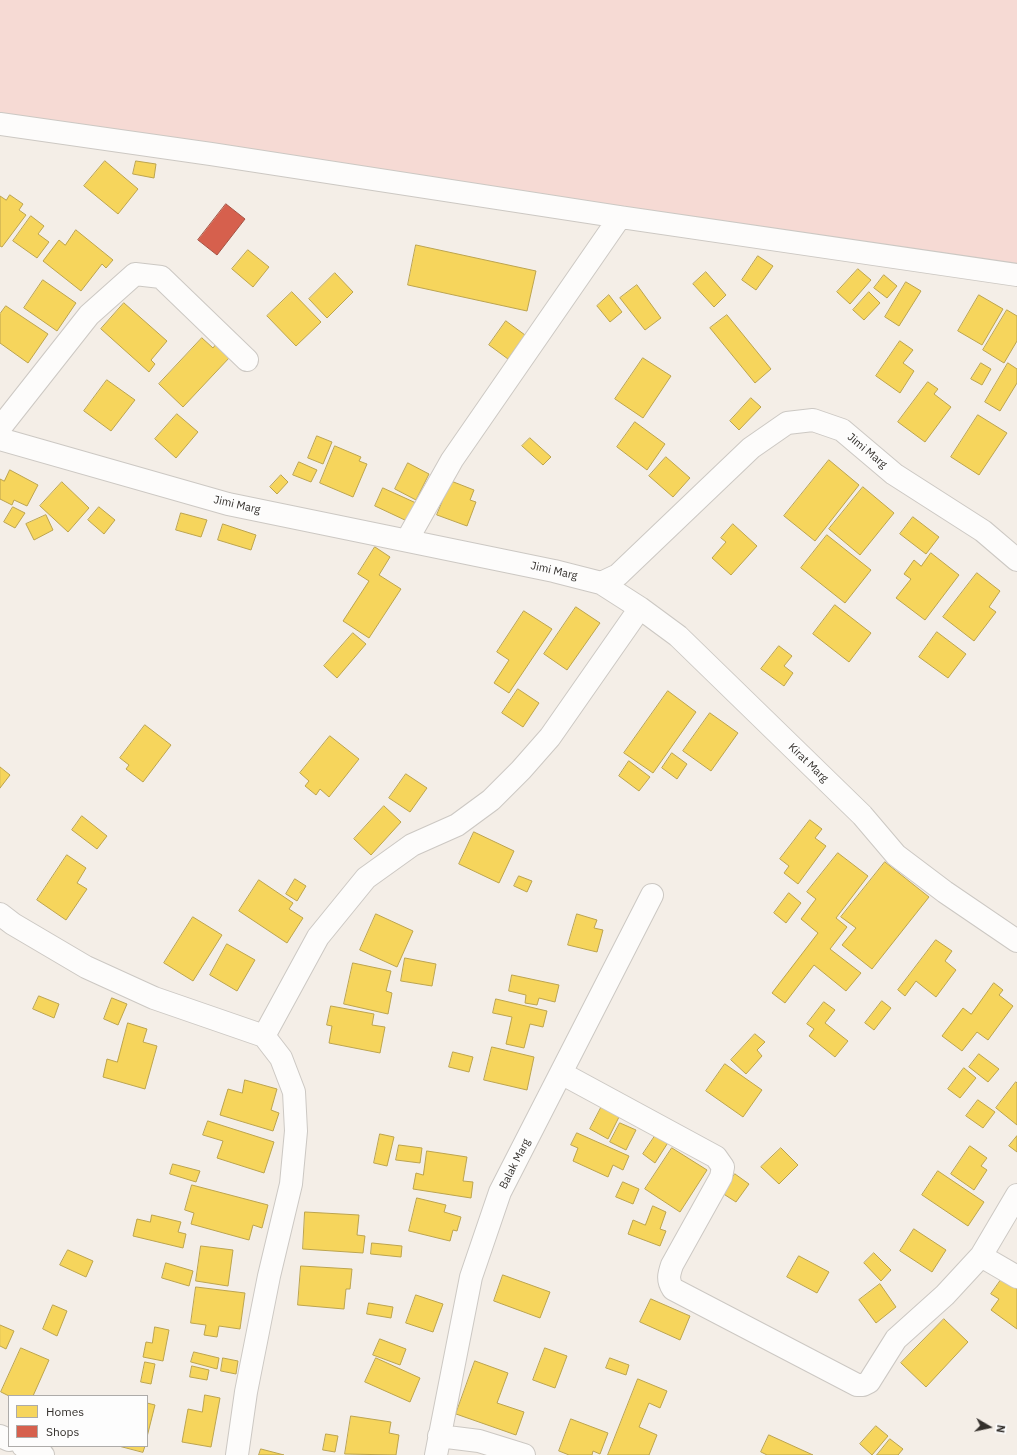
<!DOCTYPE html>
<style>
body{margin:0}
#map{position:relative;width:1017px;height:1455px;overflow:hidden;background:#f4eee7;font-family:"IBM Plex Sans",sans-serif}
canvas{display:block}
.legend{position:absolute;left:8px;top:1395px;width:140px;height:52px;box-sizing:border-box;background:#fdfdfd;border:1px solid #adaba9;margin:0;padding:5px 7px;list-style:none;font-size:12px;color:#34302c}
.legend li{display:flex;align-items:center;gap:8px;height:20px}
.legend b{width:20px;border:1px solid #adaba9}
.north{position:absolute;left:969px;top:1407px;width:40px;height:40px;-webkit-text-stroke:3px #fdfdfd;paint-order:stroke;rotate:99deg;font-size:11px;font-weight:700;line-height:16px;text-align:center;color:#34302c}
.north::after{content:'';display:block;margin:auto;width:14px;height:18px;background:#34302c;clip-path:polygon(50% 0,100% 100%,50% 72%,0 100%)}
</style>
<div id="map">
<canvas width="1017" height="1455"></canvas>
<ul class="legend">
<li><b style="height:11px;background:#f6d55c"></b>Homes</li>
<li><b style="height:11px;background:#d6604d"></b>Shops</li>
</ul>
<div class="north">N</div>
</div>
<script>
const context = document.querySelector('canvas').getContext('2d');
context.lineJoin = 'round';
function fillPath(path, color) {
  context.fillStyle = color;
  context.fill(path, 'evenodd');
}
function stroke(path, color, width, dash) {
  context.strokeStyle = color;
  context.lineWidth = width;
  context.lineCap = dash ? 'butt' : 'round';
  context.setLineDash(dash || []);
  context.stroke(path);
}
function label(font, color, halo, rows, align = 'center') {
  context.font = font + ' "IBM Plex Sans",sans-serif';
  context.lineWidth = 4;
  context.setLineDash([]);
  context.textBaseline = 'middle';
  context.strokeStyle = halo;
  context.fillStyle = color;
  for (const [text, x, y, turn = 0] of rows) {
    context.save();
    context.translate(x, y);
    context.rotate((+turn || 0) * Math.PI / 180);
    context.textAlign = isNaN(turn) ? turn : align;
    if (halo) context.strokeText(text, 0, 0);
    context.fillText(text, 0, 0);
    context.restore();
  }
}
fillPath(new Path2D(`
 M0,0H1017V275L0,124Z`), '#f6dad4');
const homes = new Path2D(`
 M105,161L138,189L118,214L84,186Z
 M136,161L156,164L154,178L133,174Z
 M10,195L23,204L19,210L26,215L2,247L0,246V196L6,200Z
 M31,216L44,226L38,234L49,242L37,258L13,241Z
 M76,230L113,260L106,268L102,264L81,291L43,261L59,240L65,245Z
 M416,245L536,271L527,311L408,285Z
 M248,250L269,267L253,287L232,269Z
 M758,256L773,266L756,290L742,280Z
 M858,269L871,280L850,304L837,292Z
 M706,272L726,295L714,307L693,284Z
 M335,273L353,292L327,318L309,299Z
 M884,275L897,286L887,298L874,288Z
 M43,280L76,303L57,331L24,308Z
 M906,282L921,291L899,326L885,317Z
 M637,285L661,318L645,330L620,298Z
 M292,292L321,322L296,346L267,316Z
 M869,292L880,303L864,320L853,310Z
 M609,295L622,312L610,322L597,306Z
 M979,295L1003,309L982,345L958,331Z
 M124,303L167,341L151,360L155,364L149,372L101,329Z
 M6,306L48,334L28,363L0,343V314Z
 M1007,310L1017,316V341L1004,363L983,350Z
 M727,315L771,369L755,383L710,328Z
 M506,321L525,335L508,359L489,345Z
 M202,338L213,348L216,344L230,357L183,407L159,384Z
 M900,341L913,350L903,363L914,371L900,393L876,376Z
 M643,358L671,376L643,418L615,399Z
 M981,363L991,369L982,385L971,379Z
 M1008,363L1017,369V383L1000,411L985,402Z
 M107,380L135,400L111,431L84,411Z
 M928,382L938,389L934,394L951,407L925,442L898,422Z
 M751,398L761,407L739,430L730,421Z
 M177,414L198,432L176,458L155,439Z
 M978,415L1007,433L979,475L951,457Z
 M635,422L665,444L647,470L617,447Z
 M317,436L332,442L323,464L308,458Z
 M530,438L551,457L543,465L522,446Z
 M335,446L361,457L359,461L367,464L353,497L320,483Z
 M666,457L690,478L673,497L649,476Z
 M829,460L859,485L815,541L784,516Z
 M299,462L317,470L311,482L293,475Z
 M408,463L429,474L416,500L395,489Z
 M10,470L38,485L27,506L14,500L12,505L0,499V479L4,481Z
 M281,475L288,482L277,494L270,487Z
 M451,481L474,490L470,500L476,502L467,526L437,515Z
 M62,482L89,508L68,532L40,506Z
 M863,487L894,513L860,555L829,529Z
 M383,488L416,503L407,521L375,506Z
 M13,507L25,513L15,528L4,522Z
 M99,507L115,520L104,534L88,520Z
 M181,513L207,520L201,537L176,530Z
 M46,515L53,530L34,540L26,524Z
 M913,517L939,537L926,554L900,534Z
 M223,524L256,535L251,550L218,540Z
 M733,524L757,546L731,575L712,558L726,542L721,538Z
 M827,535L871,570L845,603L801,568Z
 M375,547L390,557L379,575L401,589L369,638L343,621L369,581L358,574Z
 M931,553L959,575L925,620L896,598L911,579L904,574L914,560L921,566Z
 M977,573L1000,591L989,607L996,612L974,641L943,617Z
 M835,605L871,633L849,662L813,634Z
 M576,607L600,623L567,670L544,654Z
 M524,611L552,629L509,693L494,683L509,660L497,652Z
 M937,632L966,654L948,678L919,657Z
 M353,633L366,644L337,678L324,666Z
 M779,646L792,656L784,666L793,673L784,686L761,669Z
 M518,689L539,703L523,727L502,713Z
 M668,691L696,712L653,773L624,753Z
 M710,713L738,733L711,771L683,751Z
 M145,725L171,745L143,782L126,769L129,765L120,758Z
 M330,736L359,759L329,797L320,789L316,795L305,786L309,781L300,773Z
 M672,753L687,764L677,779L662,768Z
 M629,761L650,777L639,791L619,776Z
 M0,767L10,775L0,788Z
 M406,774L427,788L410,812L389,798Z
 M384,806L401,822L371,855L354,839Z
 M82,816L107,836L97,849L72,830Z
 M810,820L822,829L815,838L826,846L798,884L784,873L789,866L780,859Z
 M474,832L514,851L499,883L459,864Z
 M838,853L868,876L836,918L847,927L830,949L861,973L846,991L814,965L785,1003L772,993L818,933L801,919L816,899L807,892Z
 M67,855L86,868L77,883L87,889L66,920L37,900Z
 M885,862L929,897L872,969L842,945L856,928L841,917Z
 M519,876L532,881L527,892L514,886Z
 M295,879L306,886L297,901L286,894Z
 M259,880L293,903L289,909L303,918L287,943L239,911Z
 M789,893L801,903L786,923L774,913Z
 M376,914L413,931L397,967L360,950Z
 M577,914L597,920L594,928L603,930L597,952L568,945Z
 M193,917L222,935L193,981L164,963Z
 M936,940L952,951L945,961L956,970L936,997L916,981L905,996L898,990Z
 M227,944L255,960L237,991L210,975Z
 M405,958L436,964L432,986L401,981Z
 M353,963L391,971L386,991L392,993L388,1014L344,1004Z
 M512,975L559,985L555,1002L539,998L537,1005L525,1003L526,995L509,991Z
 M994,983L1003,990L999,995L1013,1006L988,1040L977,1032L962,1051L942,1036L963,1008L971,1014Z
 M39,996L59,1004L54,1018L33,1009Z
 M112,998L127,1004L118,1025L104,1019Z
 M496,999L547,1011L543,1027L530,1024L524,1048L506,1044L512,1017L493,1013Z
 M882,1001L891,1008L874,1030L865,1023Z
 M824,1002L835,1010L825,1023L848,1041L835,1057L809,1036L814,1029L807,1024Z
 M331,1006L374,1014L372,1025L385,1027L380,1053L329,1043L332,1026L327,1025Z
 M128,1023L147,1029L143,1042L157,1046L145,1089L103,1077L107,1059L117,1062Z
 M755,1034L765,1042L757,1050L762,1056L746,1074L731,1060Z
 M492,1047L534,1057L527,1090L484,1080Z
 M453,1052L473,1057L469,1072L449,1067Z
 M979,1054L999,1069L988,1082L969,1067Z
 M725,1064L762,1090L743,1117L706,1091Z
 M964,1068L976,1078L960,1098L948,1089Z
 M245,1080L277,1089L271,1110L279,1113L273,1131L220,1115L228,1089L242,1093Z
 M1016,1082L1017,1083V1125L996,1108Z
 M978,1100L995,1112L983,1128L966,1116Z
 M603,1104L621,1113L608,1139L590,1129Z
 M208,1121L274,1142L264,1173L217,1158L223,1141L203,1135Z
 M620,1123L636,1130L626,1150L610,1142Z
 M577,1133L629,1156L623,1170L613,1165L608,1177L573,1161L578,1148L571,1145Z
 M657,1133L669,1141L655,1163L643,1154Z
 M380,1134L394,1137L387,1166L374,1163Z
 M1017,1136V1152L1009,1146Z
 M399,1145L422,1148L420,1163L396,1160Z
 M970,1146L987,1158L981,1166L987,1170L974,1190L951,1174Z
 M672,1148L707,1170L680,1212L645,1189Z
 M781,1148L798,1165L779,1184L761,1167Z
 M427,1151L467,1157L463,1181L473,1182L471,1198L413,1189L416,1173L423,1175Z
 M173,1164L200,1171L196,1182L170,1174Z
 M938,1171L984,1202L968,1226L922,1195Z
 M735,1174L749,1184L736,1202L722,1193Z
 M623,1182L639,1189L633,1204L616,1197Z
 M192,1185L268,1205L262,1228L253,1225L249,1240L191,1224L194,1213L185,1210Z
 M417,1198L446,1205L444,1212L461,1217L457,1231L453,1230L450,1241L409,1231Z
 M653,1206L666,1212L660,1229L666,1231L660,1246L628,1234L633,1220L645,1225Z
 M305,1212L359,1215L357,1235L365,1236L363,1253L303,1249Z
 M152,1215L181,1222L178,1232L186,1234L183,1248L133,1236L137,1219L150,1222Z
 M914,1229L946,1250L932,1272L900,1251Z
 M372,1243L402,1246L401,1257L371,1254Z
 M201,1246L233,1250L228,1286L196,1281Z
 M68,1250L93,1261L86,1277L60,1265Z
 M874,1253L891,1270L881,1281L864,1263Z
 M799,1256L829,1272L817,1293L787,1277Z
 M166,1263L193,1271L189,1286L162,1278Z
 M301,1266L352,1269L350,1289H346L344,1309L298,1305Z
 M503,1275L550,1292L540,1318L494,1301Z
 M1003,1277L1017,1288V1329L991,1310L999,1299L991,1294Z
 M880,1284L896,1307L876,1323L859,1300Z
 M196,1287L245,1293L240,1329L219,1326L217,1337L204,1335L206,1325L191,1323Z
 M416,1295L443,1304L433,1332L406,1323Z
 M651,1299L690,1316L680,1340L640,1322Z
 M369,1303L393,1307L391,1318L367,1314Z
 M53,1305L67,1311L57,1336L43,1329Z
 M944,1319L968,1342L926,1387L901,1363Z
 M0,1325L14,1331L6,1349L0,1346Z
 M155,1327L169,1330L163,1361L143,1357L146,1342L152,1343Z
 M380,1339L406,1349L400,1365L373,1355Z
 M21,1348L49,1360L33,1396H9L1,1392Z
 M545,1348L567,1356L555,1388L533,1380Z
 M194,1352L219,1358L217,1369L191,1362Z
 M223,1358L238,1361L236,1374L221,1371Z
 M376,1358L420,1378L410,1402L365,1382Z
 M610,1358L629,1365L626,1375L606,1368Z
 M475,1361L508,1373L497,1403L524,1412L516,1435L456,1414Z
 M145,1362L155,1364L151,1384L141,1382Z
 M192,1366L209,1370L207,1380L190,1377Z
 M638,1379L667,1391L660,1408L649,1403L639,1427L657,1435L649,1455H608Z
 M205,1395L220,1398L211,1447L182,1442L188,1409L202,1412Z
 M147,1403L155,1405L147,1437Z
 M351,1416L391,1422L389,1433L399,1435L396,1455L345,1454Z
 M571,1419L608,1433L600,1454L593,1451L592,1455H569L559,1451Z
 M876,1426L888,1436L872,1455L860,1444Z
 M326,1434L338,1436L335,1452L323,1450Z
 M769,1435L813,1455H767L761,1452Z
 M890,1439L903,1449L898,1455H877Z
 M119,1446H145L143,1452Z
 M261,1449L284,1455H259Z`);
fillPath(homes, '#f6d55c');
stroke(homes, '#bca44e', 1);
const shops = new Path2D(`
 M226,204L245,219L217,255L198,240Z`);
fillPath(shops, '#d6604d');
stroke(shops, '#a55243', 1);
const minor = new Path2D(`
 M0,124L211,154L620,217L1017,275
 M0,428L89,315L135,274L161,277L247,360
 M0,439L228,504L554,571L601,583L618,575L751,448L787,423L813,420L842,430L894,474L983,531L1017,560
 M407,540L452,460L620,217
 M601,583L640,608L678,636L862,815L896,855L945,892L1017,941
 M0,914L13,924L86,967L154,998L264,1036L281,1058L294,1092L296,1131L291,1184L269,1276L246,1392L237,1455
 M264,1036L318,937L366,878L412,845L457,825L491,800L521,770L550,737L640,608
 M561,1073L716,1157L723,1167L721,1177L672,1265C669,1274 667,1280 673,1289L857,1385H863L869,1382L896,1339L945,1295L981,1256L1017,1195
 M981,1256L1017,1277
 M0,1436L9,1440
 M439,1436L479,1441L524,1455
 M23,1446L43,1455
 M436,1455L471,1277L500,1192L652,895`);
stroke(minor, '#ccc8c3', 24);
stroke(minor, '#fdfcfb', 22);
label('11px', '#34302c', '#fdfdfd', [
 ["Jimi Marg",867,451,40],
 ["Jimi Marg",237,505,13],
 ["Jimi Marg",554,571,13],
 ["Kirat Marg",808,763,44],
 ["Balak Marg",515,1164,-63]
]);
</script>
